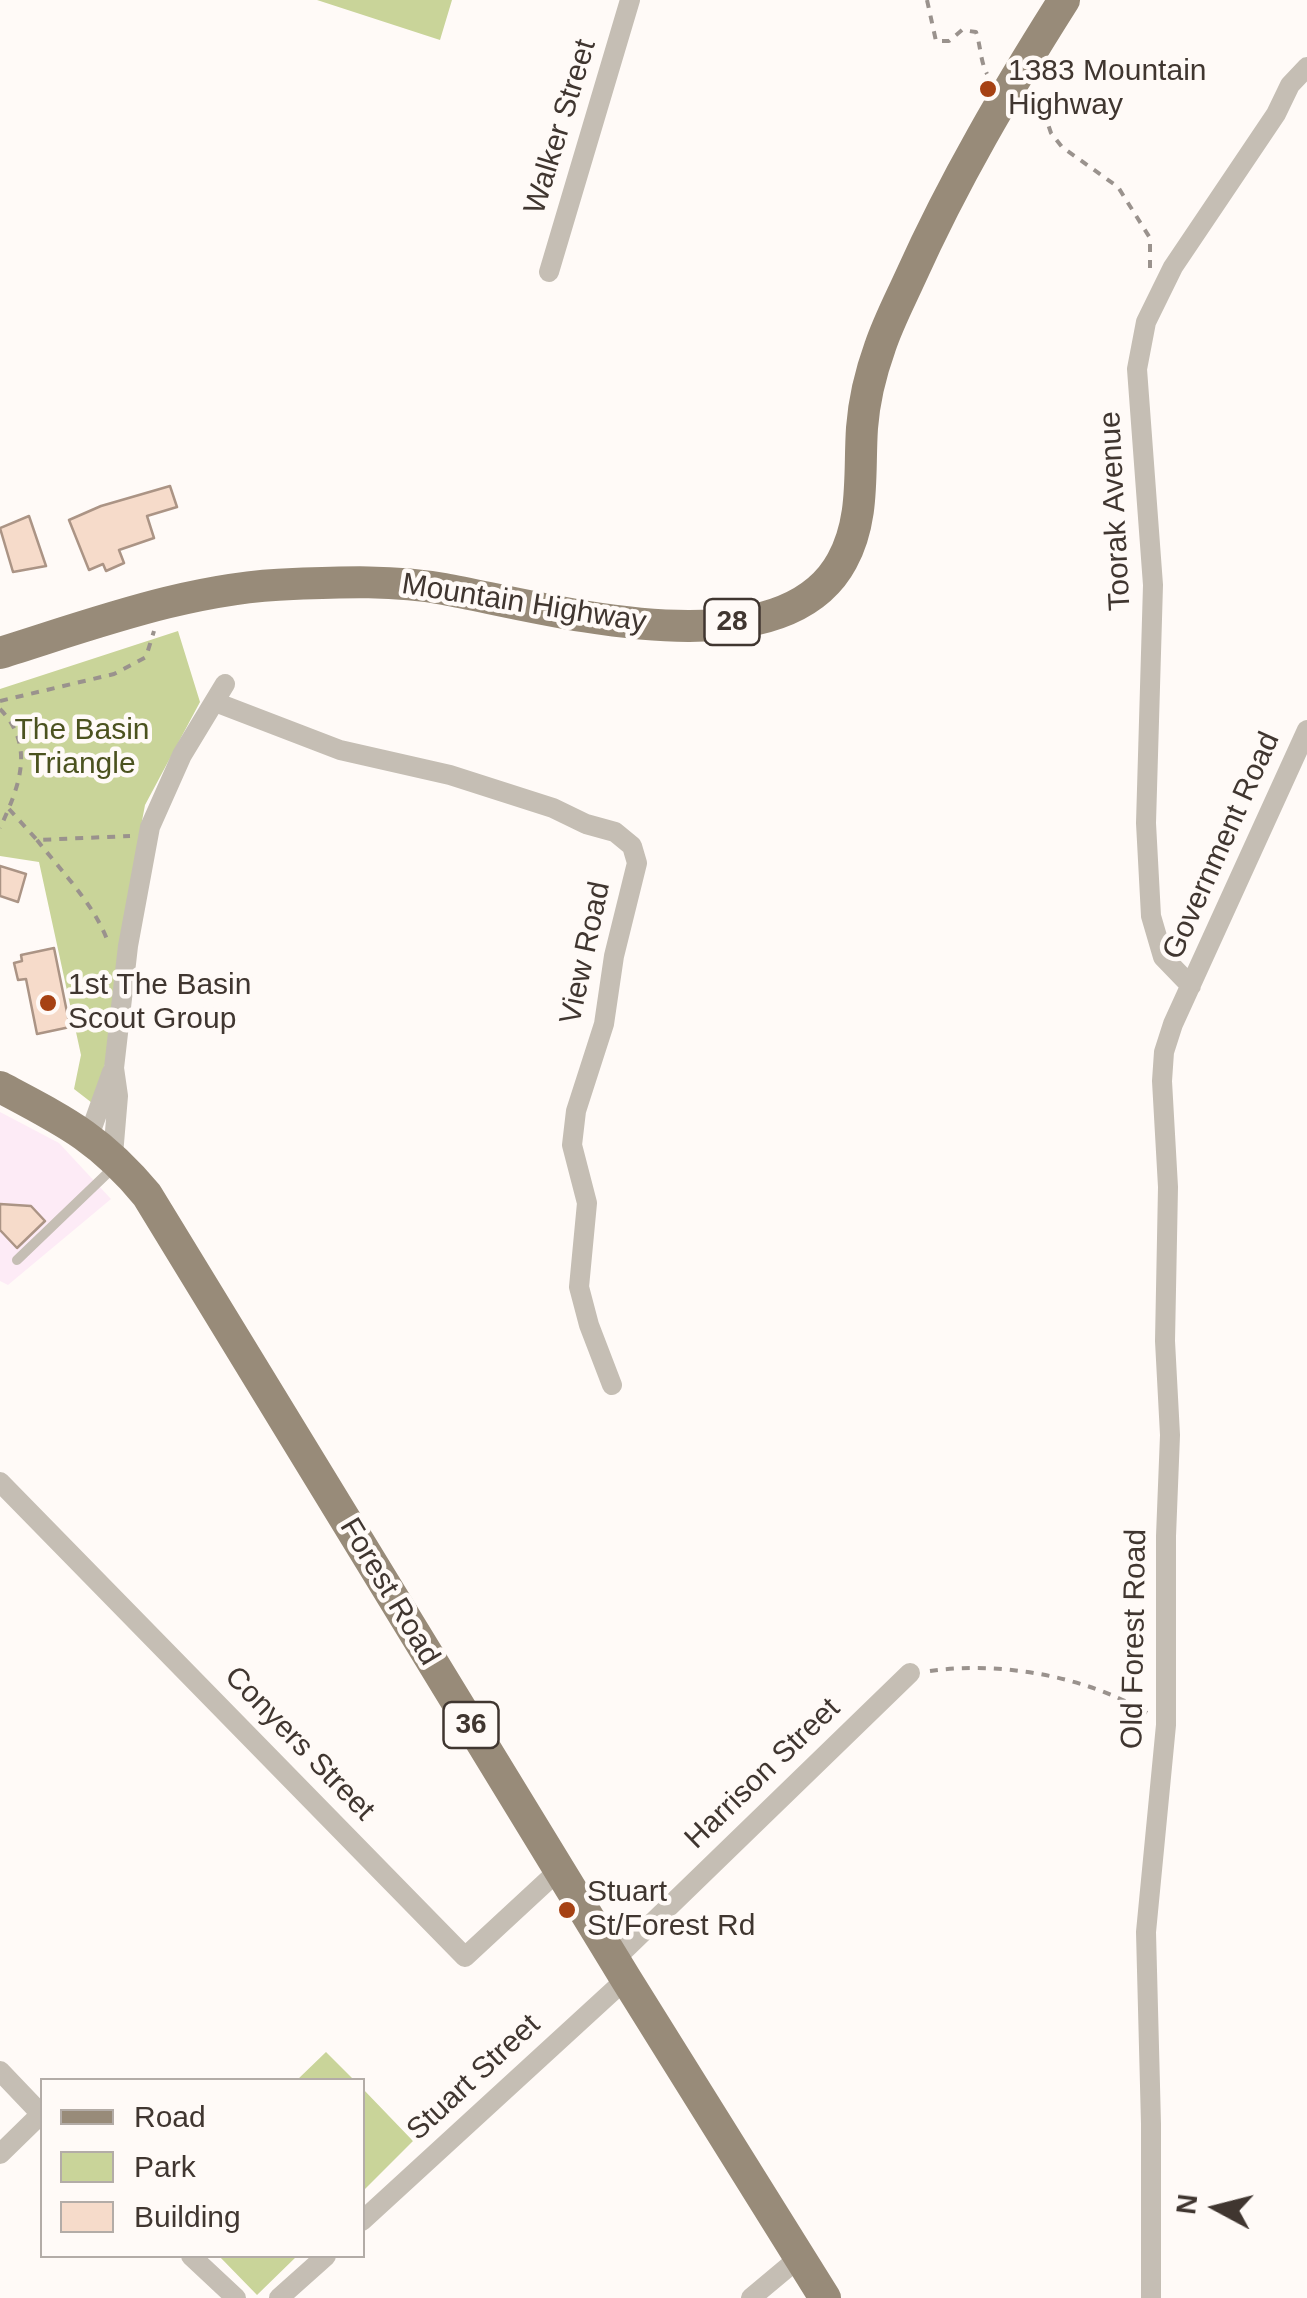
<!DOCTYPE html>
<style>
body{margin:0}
#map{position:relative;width:1307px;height:2298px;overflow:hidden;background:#fffaf7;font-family:Arial,sans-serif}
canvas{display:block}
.legend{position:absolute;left:40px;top:2078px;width:325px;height:180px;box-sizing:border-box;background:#fffaf7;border:2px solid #b3aca7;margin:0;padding:12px 18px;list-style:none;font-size:30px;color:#403630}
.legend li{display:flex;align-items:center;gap:20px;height:50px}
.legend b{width:50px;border:2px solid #b3aca7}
.north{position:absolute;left:1167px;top:2158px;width:100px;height:100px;-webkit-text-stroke:8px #fffaf7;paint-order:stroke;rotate:277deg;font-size:28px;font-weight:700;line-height:40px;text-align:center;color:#403630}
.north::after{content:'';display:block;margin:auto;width:35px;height:45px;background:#403630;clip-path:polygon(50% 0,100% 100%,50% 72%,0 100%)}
</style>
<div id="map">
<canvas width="1307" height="2298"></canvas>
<ul class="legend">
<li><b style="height:12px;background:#988b79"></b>Road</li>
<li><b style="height:28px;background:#c9d499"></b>Park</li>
<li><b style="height:28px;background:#f6dbca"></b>Building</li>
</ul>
<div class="north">N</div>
</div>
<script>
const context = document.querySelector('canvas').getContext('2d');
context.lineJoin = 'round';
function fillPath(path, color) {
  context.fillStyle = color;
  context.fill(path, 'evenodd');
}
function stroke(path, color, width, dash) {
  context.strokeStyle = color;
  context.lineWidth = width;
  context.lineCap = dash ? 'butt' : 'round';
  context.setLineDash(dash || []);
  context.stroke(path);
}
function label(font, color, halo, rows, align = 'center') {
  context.font = font + ' Arial,sans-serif';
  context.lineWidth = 9;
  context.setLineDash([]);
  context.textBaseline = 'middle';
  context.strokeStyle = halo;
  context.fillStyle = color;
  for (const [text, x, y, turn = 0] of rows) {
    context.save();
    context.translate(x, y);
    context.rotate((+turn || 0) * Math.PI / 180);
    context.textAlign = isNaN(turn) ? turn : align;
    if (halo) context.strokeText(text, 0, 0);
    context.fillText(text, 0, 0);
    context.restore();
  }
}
fillPath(new Path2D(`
 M0,1112L59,1143L111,1199L8,1285L0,1281Z`), '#fdebf6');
fillPath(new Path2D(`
 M317,0H452L440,40Z
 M178,631L200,702L145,805L132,874L111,1036L96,1106L74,1089L81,1055L39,862L0,856V689Z
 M326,2052L354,2080H297Z
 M363,2089L413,2141L363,2191Z
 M219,2256H297L257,2295Z`), '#c9d499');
const building = new Path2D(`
 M170,486L177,507L147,516L154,538L119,550L124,563L106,571L103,564L89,570L69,520L101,506Z
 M29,516L46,566L13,572L0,528Z
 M0,866L26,874L18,902L0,896Z
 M54,948L70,1027L37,1034L26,979L18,980L14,963L22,961L21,955Z
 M0,1204L31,1206L45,1221L17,1248L0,1230Z`);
fillPath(building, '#f6dbca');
stroke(building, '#ab9485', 2.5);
stroke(new Path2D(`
 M927,0L936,41H949L962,30L976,32C981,47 980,60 987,74
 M1034,99L1042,106L1051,133L1062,147L1118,187L1150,238V271
 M0,701L114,674L146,657L154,631
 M0,709C36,746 19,787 0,828
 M9,809L37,840L130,836
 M37,840C62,872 94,904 108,942
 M930,1671C1000,1661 1086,1676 1147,1713`), '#9a928d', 4, [8, 8]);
stroke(new Path2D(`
 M17,1260L115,1166`), '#c5beb4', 10);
stroke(new Path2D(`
 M549,272L630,0
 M215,702L340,750L450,775L553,808L586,824L615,832L632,846L637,863L614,956L604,1024L576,1111L572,1145L587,1203L579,1287L589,1325L612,1385
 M1191,986L1163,957L1151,916L1146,823L1153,585L1137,369L1146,322L1173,267L1276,114L1290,85L1307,67
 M89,1136L112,1072
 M113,1155L118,1096L114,1068L128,946L150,827L182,755L225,684
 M0,1482L465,1957L559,1870
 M615,1959L910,1673
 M0,2071L42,2115
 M0,2154L41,2114
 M362,2221L626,1979
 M191,2256L236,2298
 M279,2298L326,2256
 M751,2298L800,2257
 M1151,2298V2124L1146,1932L1166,1725V1536L1170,1435L1165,1341L1168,1187L1162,1081L1164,1052L1173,1024L1307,730`), '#c5beb4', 20);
stroke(new Path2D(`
 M0,653C96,623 192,587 293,584C343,582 395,580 444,589C544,607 780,676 842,561C865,519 859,473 862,428C864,401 871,372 880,347C888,323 900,300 910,278C954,180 1007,90 1064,0
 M0,1087C64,1121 100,1138 147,1195L626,1979L825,2298`), '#988b79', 32);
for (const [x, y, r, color] of [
 [988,89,10,"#a64113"],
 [48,1003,10,"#a64113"],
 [567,1910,10,"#a64113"]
]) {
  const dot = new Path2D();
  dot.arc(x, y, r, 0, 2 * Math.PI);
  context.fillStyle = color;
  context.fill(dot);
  stroke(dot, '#fffaf7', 4);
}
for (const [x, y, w] of [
 [732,622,55],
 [471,1725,55]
]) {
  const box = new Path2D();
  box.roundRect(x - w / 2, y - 23, w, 46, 8);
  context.fillStyle = '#fffaf7';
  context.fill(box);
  stroke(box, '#403630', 2.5);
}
label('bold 28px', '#403630', null, [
 ["28",732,622],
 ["36",471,1725]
]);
label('30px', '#403630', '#fffaf7', [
 ["1383 Mountain",1008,72],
 ["Highway",1008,106],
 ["1st The Basin",68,986],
 ["Scout Group",68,1020],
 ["Stuart",587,1893],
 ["St/Forest Rd",587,1927]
], 'left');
label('30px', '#403630', '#fffaf7', [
 ["Walker Street",561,127,-73],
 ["Toorak Avenue",1116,511,-93],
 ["Mountain Highway",524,604,9],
 ["Government Road",1222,846,-66],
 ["View Road",586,953,-78],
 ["Forest Road",389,1592,59],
 ["Old Forest Road",1135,1639,-89],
 ["Conyers Street",299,1744,46],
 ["Harrison Street",763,1774,-44],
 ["Stuart Street",474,2078,-43]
]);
label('30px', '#4b521f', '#fffaf7', [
 ["The Basin",82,731],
 ["Triangle",82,765]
]);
</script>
